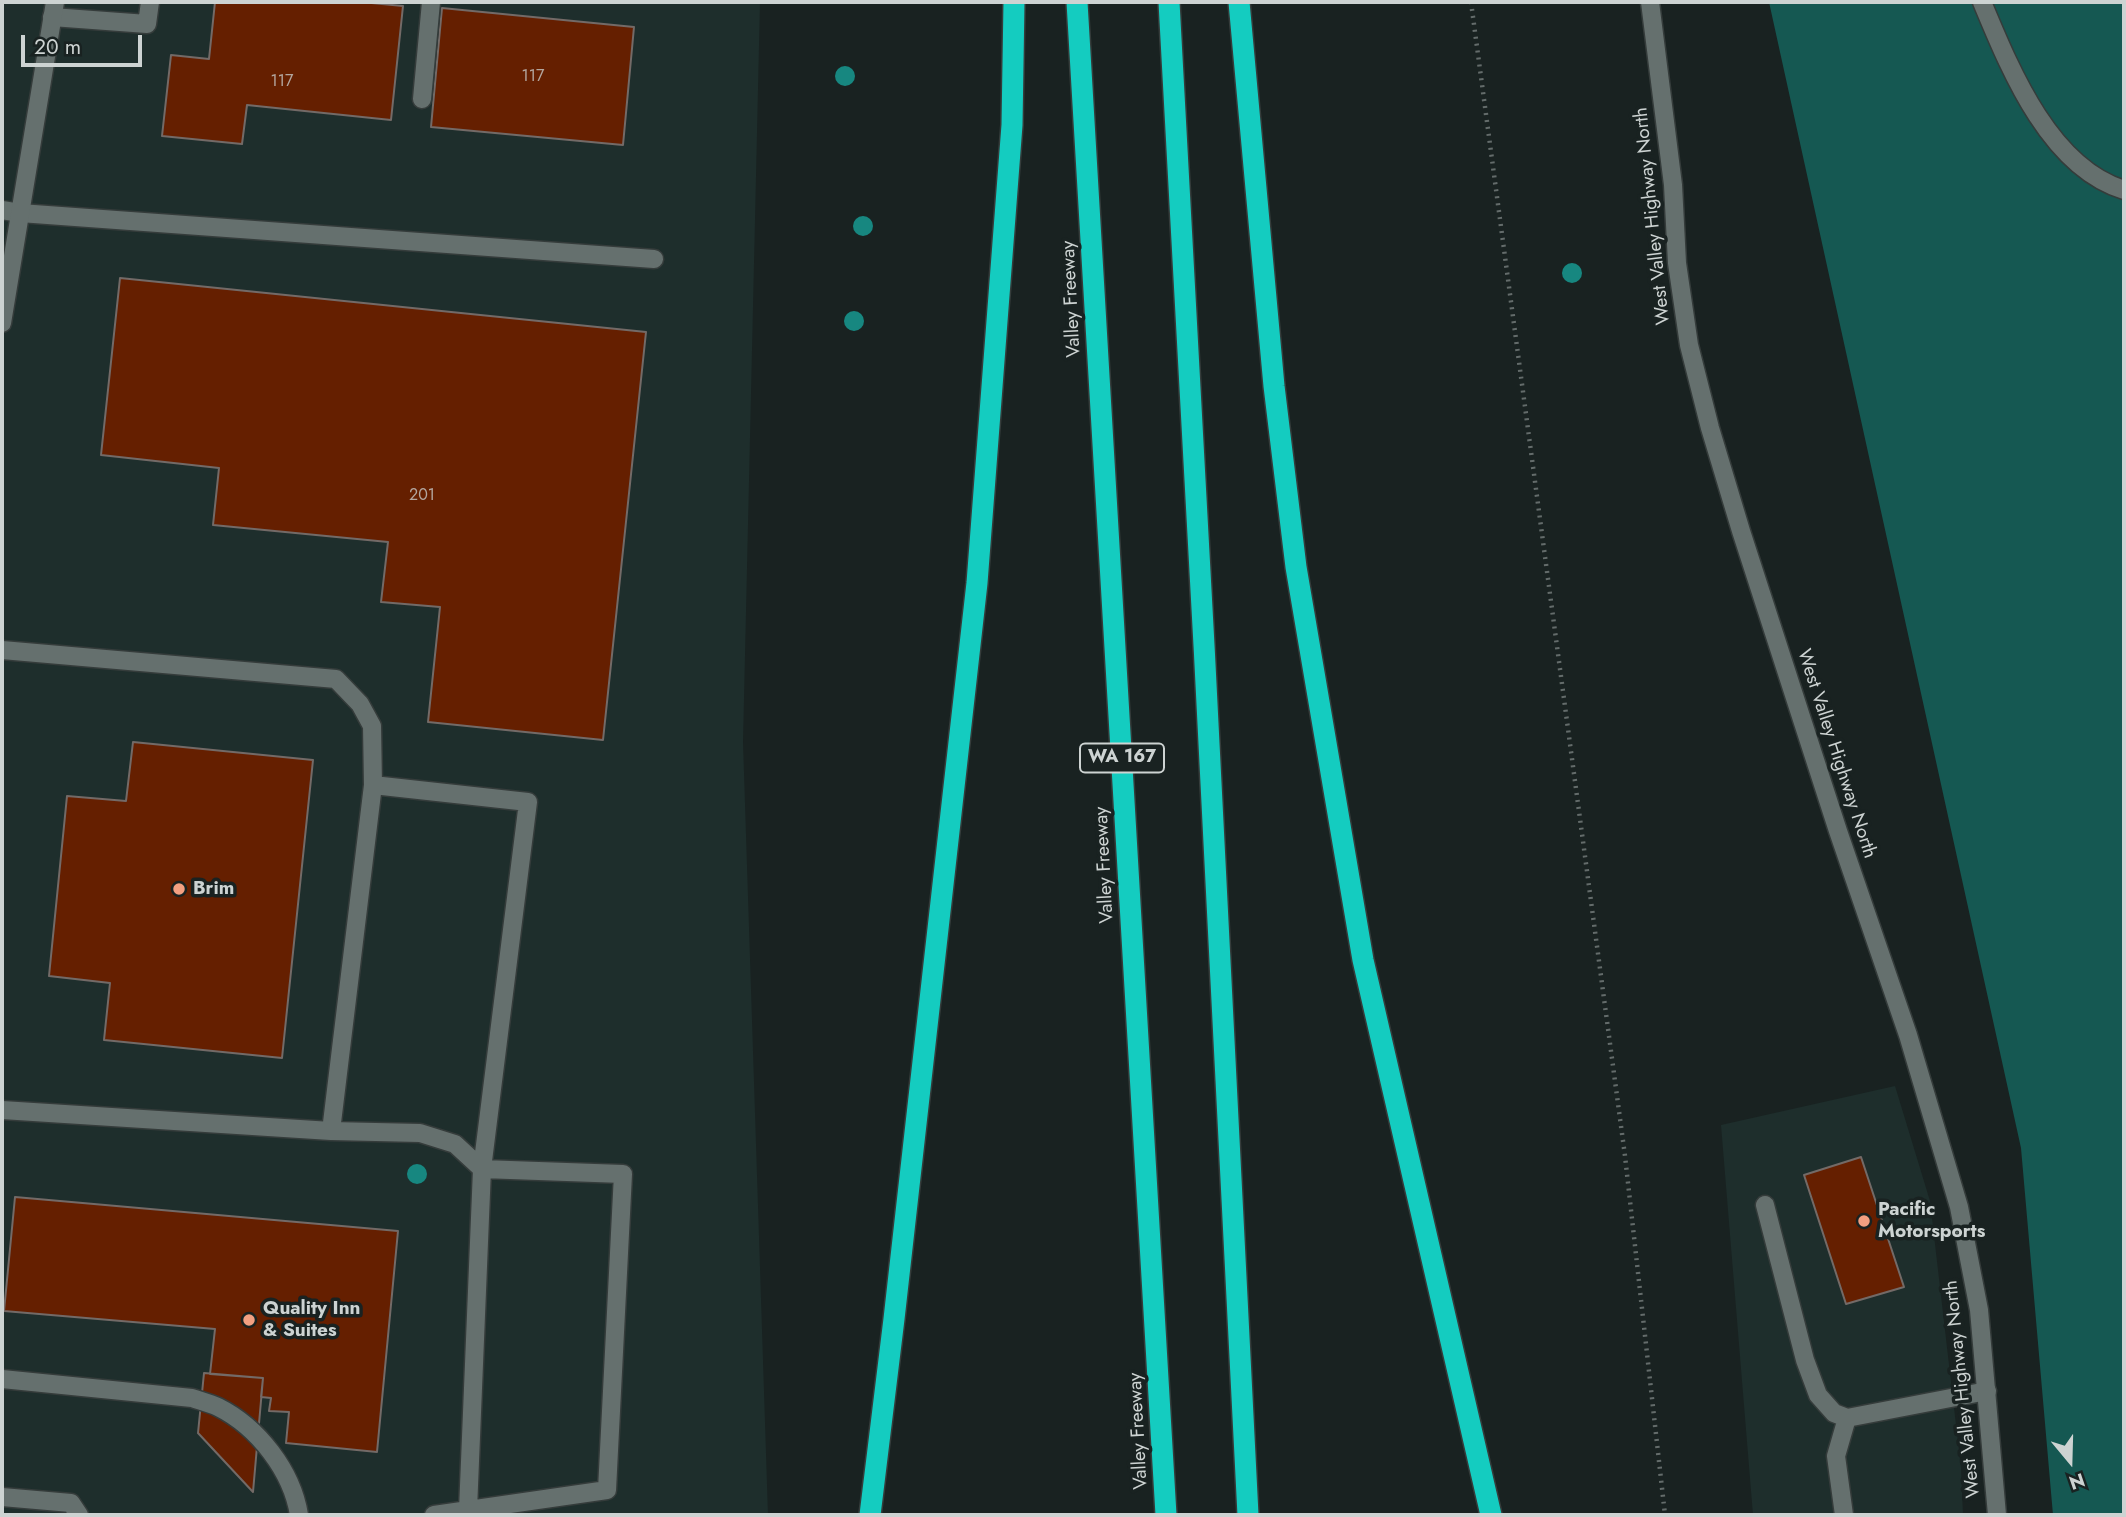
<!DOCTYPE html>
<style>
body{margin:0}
#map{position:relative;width:2126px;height:1517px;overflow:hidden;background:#192221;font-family:Jost,sans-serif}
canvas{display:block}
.frame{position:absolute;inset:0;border:4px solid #cdd3d2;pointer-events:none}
.north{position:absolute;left:2035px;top:1426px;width:70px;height:70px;-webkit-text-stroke:5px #192221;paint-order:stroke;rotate:161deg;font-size:19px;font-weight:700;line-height:28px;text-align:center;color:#cdd3d2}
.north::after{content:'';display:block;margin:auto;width:24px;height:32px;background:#cdd3d2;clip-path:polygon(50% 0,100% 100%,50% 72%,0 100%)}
.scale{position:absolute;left:21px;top:35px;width:121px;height:32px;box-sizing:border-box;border:4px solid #cdd3d2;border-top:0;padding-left:9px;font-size:21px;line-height:24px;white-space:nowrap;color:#cdd3d2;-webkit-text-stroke:5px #192221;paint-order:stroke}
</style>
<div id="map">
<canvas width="2126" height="1517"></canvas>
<div class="frame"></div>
<div class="north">N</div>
<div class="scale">20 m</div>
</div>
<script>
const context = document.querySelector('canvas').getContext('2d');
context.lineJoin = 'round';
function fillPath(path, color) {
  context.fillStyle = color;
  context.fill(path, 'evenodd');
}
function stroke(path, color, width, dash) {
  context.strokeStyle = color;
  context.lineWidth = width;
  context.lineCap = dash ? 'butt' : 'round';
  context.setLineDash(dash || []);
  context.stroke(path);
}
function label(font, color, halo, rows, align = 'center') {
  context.font = font + ' Jost,sans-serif';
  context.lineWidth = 7;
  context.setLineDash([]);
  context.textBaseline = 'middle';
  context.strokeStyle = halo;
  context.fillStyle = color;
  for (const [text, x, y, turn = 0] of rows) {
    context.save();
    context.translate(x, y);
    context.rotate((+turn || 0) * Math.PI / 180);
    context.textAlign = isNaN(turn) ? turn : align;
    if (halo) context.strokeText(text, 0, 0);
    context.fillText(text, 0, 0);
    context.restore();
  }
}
fillPath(new Path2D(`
 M2,2H760L743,742L768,1515H2Z
 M1895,1086L1930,1201L1961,1468L1963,1515H1753L1721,1125Z`), '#1e2e2c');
fillPath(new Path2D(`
 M1769,2H2124V1515H2053L2021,1148Z`), '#155852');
const building = new Path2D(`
 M215,2H361L403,6L391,120L247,105L242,144L162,136L171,55L209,59Z
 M442,8L634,27L623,145L431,127Z
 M120,278L646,332L603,740L428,722L440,607L381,602L388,542L213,525L219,468L101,455Z
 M133,742L313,760L282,1058L104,1040L110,983L49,976L67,796L126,801Z
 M1861,1157L1904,1287L1846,1304L1804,1175Z
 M15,1197L398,1231L377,1452L286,1443L289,1412L269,1411L271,1398L261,1397L263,1378L210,1374L215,1329L4,1311Z
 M204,1373L263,1378L253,1492L198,1433Z`);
fillPath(building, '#651f00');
stroke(building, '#736a67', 2);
const lane = new Path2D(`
 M52,17L147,24L150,2
 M422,99L431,2
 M2,210L20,213L654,259
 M2,650L336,679L360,704L372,726L373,785L331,1131L2,1110
 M373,785L528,802L482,1169L623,1174L607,1490L434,1515
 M331,1131L420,1133L455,1144L482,1169L468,1510
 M1765,1205L1805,1360L1818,1395L1834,1413L1847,1418
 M2,1379L192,1398C201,1401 210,1403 218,1407C258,1427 292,1471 299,1515
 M2,1497L71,1503L79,1515
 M1844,1515L1836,1456L1847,1418L1987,1391`);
const street = new Path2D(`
 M1982,2C2010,69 2049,167 2124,190`);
const secondary = new Path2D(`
 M1650,2L1673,185L1677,263L1689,345L1710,428L1741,531L1838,831L1908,1035L1959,1207L1979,1310L1997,1515
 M2,323L55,2`);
const highway = new Path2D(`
 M1077,2L1166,1515
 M1169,2C1200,506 1220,1011 1248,1515
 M1239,2L1274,386L1296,567L1363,960L1491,1515
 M870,1515L894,1319L977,583L1012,125L1014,2`);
stroke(lane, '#353c3b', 21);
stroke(street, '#353c3b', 21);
stroke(secondary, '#353c3b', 21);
stroke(highway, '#353c3b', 24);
stroke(new Path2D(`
 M1471,2L1625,1156L1665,1515`), '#646c6b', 4.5, [2, 5]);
stroke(lane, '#65706e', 18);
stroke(street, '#65706e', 18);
stroke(secondary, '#65706e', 18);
stroke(highway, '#14ccc0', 21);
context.fillStyle = '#178780';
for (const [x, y] of [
 [845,76],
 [863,226],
 [1572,273],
 [854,321],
 [417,1174]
]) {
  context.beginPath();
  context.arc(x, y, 10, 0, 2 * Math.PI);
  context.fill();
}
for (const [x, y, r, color] of [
 [179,889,7,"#f3a081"],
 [1864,1221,7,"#f3a081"],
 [249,1320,7,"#f3a081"]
]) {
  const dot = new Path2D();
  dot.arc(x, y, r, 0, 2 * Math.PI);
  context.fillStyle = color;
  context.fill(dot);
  stroke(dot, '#192221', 2.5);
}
label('16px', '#b3a69e', null, [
 ["117",533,77],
 ["117",282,82],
 ["201",422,496]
]);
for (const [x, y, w] of [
 [1122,758,84]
]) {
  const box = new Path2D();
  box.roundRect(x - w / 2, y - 14.5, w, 29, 5);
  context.fillStyle = '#192221';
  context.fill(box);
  stroke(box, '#cdd3d2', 2);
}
label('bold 18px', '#cdd3d2', null, [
 ["WA 167",1122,758]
]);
label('19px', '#cdd3d2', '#192221', [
 ["West Valley Highway North",1653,216,-96],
 ["Valley Freeway",1072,299,-93],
 ["West Valley Highway North",1836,754,72],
 ["Valley Freeway",1105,865,-93],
 ["West Valley Highway North",1963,1389,-96],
 ["Valley Freeway",1139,1431,-93]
]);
label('bold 19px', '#cdd3d2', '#192221', [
 ["Brim",193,889],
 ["Pacific",1878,1210],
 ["Motorsports",1878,1232],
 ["Quality Inn",263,1309],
 ["& Suites",263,1331]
], 'left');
</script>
